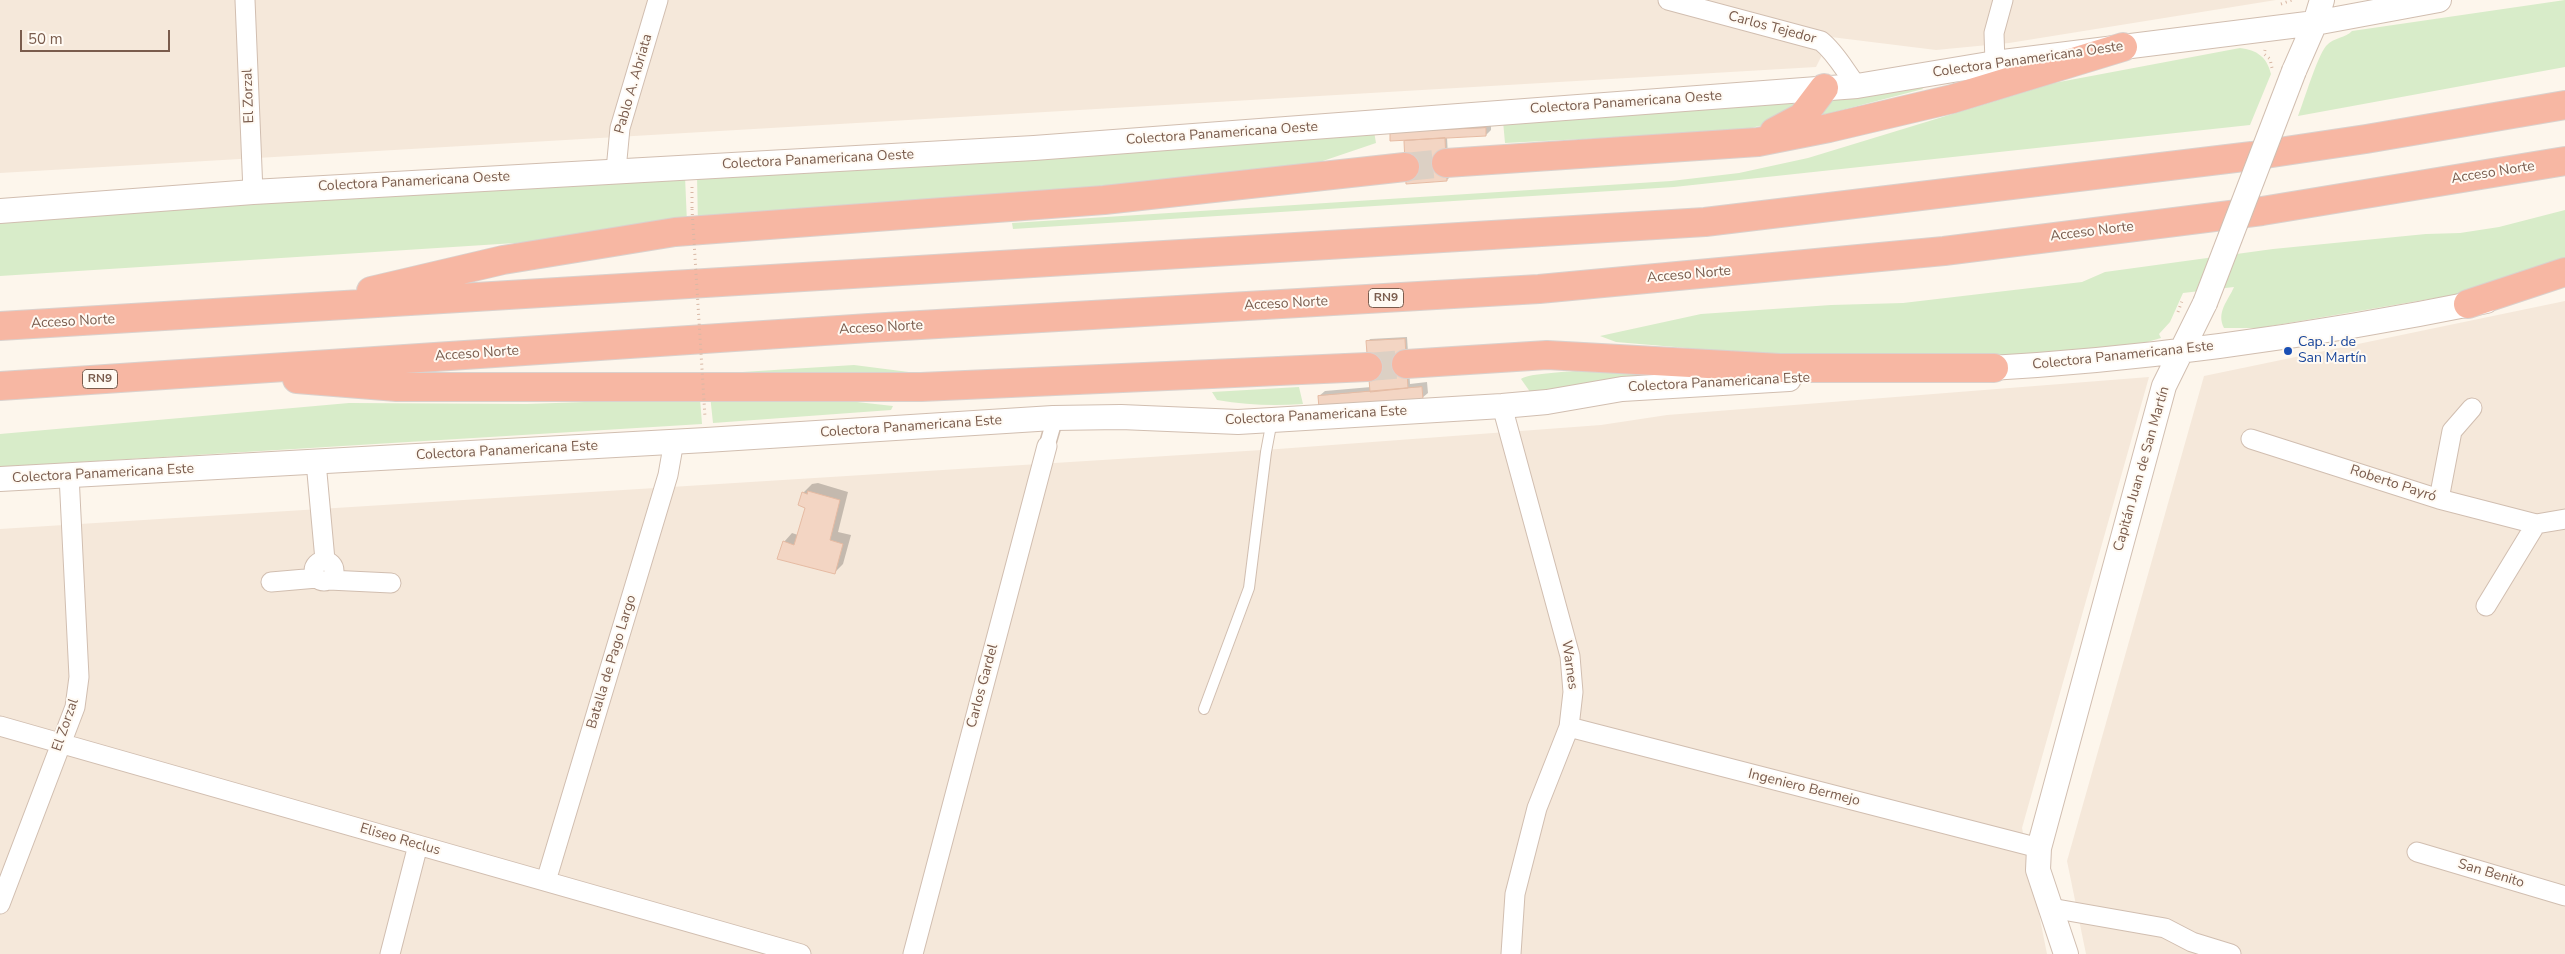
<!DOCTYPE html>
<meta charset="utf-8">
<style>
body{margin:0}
#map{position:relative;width:2565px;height:954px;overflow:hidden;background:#fdf6ec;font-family:"Nunito Sans",sans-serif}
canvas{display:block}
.scale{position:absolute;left:20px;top:30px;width:150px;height:22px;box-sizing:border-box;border:2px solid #7a5c4d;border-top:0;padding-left:6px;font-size:15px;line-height:18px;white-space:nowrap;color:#7a5c4d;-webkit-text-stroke:4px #fffaf3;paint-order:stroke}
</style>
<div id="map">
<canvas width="2565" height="954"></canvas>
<div class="scale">50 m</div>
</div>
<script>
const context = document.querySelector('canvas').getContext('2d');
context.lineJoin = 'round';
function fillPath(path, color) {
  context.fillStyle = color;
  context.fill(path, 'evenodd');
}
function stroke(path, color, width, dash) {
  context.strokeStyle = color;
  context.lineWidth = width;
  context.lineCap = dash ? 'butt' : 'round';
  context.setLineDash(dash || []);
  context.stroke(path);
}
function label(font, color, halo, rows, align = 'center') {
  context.font = font + ' "Nunito Sans",sans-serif';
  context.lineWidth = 4;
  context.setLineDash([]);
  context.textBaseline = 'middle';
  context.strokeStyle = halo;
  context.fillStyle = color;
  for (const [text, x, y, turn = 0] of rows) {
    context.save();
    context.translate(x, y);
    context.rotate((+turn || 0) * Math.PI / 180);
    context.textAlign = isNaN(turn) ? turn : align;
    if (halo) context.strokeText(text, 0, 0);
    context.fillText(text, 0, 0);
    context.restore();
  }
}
fillPath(new Path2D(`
 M0,0H2276L2009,43L1936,50L1831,37L1816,67L0,173Z
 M2565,301V954H2086L2067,861L2204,376Z
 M2149,377L2022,828L2047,954H0V529L1278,449L1601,425L1667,415Z`), '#f5e8da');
fillPath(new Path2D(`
 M2565,0V67L2298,116C2304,101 2317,57 2326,46C2334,37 2346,38 2352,31Z
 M2240,48C2257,50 2267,57 2271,74L2250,125L1674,187L1013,229L1012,223L1671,181L1739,173L1808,158L2054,83Z
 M1919,83L1923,89L1815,117L1832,96Z
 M1803,103L1781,121L1738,131L1505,143L1503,121Z
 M1374,131L1376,143L1311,165L1205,179L698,225L697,176Z
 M685,176L687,223L531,242L0,276V221Z
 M2565,210V261L2459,294L2259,328H2224C2216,312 2228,301 2234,287L2183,293L2170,322L2159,334L2161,338C2120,351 2074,353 2032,356L1693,354L1687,348L1616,342L1600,336L1701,314L1831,305L1903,303L2082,282L2105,272L2273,249L2426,234L2460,233L2499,227Z
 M854,365L940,376L631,379Z
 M1662,368L1663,375L1533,396L1521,379C1531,370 1641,369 1662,368Z
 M1299,387L1303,404C1273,406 1246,405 1217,400L1212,392Z
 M710,395L839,400L893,406L891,410L713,423Z
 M700,398L702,424L0,467V434L349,403L527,404Z`), '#d8ecc9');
fillPath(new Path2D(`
 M1491,123V130L1486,135L1447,137L1449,178L1447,180L1405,141L1407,139L1391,133Z
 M1407,337L1410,384L1427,382L1428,393L1422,398L1319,396L1325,391L1371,387L1368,342L1370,339Z
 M818,483L848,492L838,532L851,535L843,564L834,573L784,542L792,533L798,535L807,507L803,493L812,484Z`), '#0003');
const building = new Path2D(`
 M1486,128V136L1390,141V132Z
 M1445,138L1447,181L1406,184L1404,141Z
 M1405,339L1408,388L1370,392L1366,341Z
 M1422,387L1423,399L1319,408L1318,396Z
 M808,491L840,500L830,540L843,544L835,574L777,559L783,541L794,545L805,508L798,505L802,492L807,494Z`);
fillPath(building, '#f3d5c3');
stroke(building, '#e6bba3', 1);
stroke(new Path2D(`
 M1405,167L1446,163
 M1368,367L1406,364`), '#dcd0c4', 28, [28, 14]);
const service = new Path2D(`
 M1204,709L1249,588L1266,452L1272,420`);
const pedestrian = new Path2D(`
 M1047,446L1055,418`);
const minor = new Path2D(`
 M245,0L253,192
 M1668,0L1821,41C1836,53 1845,71 1857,86
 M1995,63L1994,33L2003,0
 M616,170L620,128L658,0
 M1502,406L1570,656L1573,692L1569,727L1537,808L1515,894L1511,954
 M2251,439L2439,499L2536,524L2565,519
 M316,462L325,560
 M2439,499L2452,431L2472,408
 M314 571a10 10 0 1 1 20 0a10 10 0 1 1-20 0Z
 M329,580L391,583
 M271,582L317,578
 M2486,606L2536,524
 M0,726L801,954
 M1569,727L2039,848
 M2417,852L2565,896
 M546,881L668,475L674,441
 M0,904L75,707L79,677L69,475
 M2051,908L2165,928L2192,942L2231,954
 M390,954L418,845
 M913,954L1047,446`);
const tertiary = new Path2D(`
 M2294,71L2315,23L2322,0
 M0,211L253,192L1034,148L1857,86L1995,63L2315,23L2439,0
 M1975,369C2146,360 2318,335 2486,301
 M0,479L706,440L1053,418L1121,417L1238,422L1272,420L1502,406L1547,402L1622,389L1789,379
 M2066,954L2038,870L2039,848L2164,386L2205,303`);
const motorway = new Path2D(`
 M1774,132L1802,117L1824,88
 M1446,163L1758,142L1829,128L1952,99L2123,47
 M371,291L503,260L675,232L1104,200L1405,167
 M2468,304L2565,272
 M0,326L1705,222L2252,156L2366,139L2565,105
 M1406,364L1547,355L1780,368H1994
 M297,379L397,387H921L1368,367
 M0,386L869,328L1539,289L1944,251L2262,211L2565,161`);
stroke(service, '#d1beb0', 12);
stroke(pedestrian, '#d1beb0', 18);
stroke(minor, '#d1beb0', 21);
stroke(tertiary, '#d1beb0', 26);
stroke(motorway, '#dad1cd', 30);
stroke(new Path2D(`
 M2281,4L2292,0
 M2265,50L2264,54L2270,59L2272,68
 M692,187V208`), '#d9b8a5', 3, [1, 4]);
stroke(service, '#fff', 10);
stroke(pedestrian, '#fff', 15);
stroke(minor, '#fff', 19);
stroke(tertiary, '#fff', 24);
stroke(motorway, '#f7b7a3', 28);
const tertiaryBridge = new Path2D(`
 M2205,303L2294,71`);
stroke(tertiaryBridge, '#d1beb0', 26, []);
stroke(new Path2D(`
 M692,209L705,417
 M2178,312L2182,301`), '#d9b8a5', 3, [1, 4]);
stroke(tertiaryBridge, '#fff', 24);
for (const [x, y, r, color] of [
 [2288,351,5,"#1a4fb4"]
]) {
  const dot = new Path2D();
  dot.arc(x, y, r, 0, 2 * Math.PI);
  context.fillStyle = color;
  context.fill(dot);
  stroke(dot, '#fffaf3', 2);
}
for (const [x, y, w] of [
 [1386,298,35],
 [100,379,35]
]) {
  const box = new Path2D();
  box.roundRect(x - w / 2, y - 9.5, w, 19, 4);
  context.fillStyle = '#fffaf3';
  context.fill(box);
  stroke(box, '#7a5c4d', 1);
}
label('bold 12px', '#7a5c4d', null, [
 ["RN9",1386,298],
 ["RN9",100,379]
]);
label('14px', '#7a5c4d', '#fffaf3', [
 ["Carlos Tejedor",1772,28,15],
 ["Colectora Panamericana Oeste",2028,60,-8],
 ["Pablo A. Abriata",634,84,-74],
 ["El Zorzal",249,96,-92],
 ["Colectora Panamericana Oeste",1626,103,-4],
 ["Colectora Panamericana Oeste",1222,134,-4],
 ["Colectora Panamericana Oeste",818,160,-3],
 ["Acceso Norte",2493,173,-9],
 ["Colectora Panamericana Oeste",414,182,-3],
 ["Acceso Norte",2092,232,-7],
 ["Acceso Norte",1689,275,-5],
 ["Acceso Norte",1286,304,-3],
 ["Acceso Norte",73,322,-3],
 ["Acceso Norte",881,328,-3],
 ["Acceso Norte",477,354,-4],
 ["Colectora Panamericana Este",2123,356,-6],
 ["Colectora Panamericana Este",1719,383,-3],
 ["Colectora Panamericana Este",1316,416,-3],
 ["Colectora Panamericana Este",911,427,-4],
 ["Colectora Panamericana Este",507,451,-3],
 ["Capitán Juan de San Martín",2142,469,-74],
 ["Colectora Panamericana Este",103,474,-3],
 ["Roberto Payró",2393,484,18],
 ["Batalla de Pago Largo",612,662,-73],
 ["Warnes",1569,665,82],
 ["Carlos Gardel",983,686,-75],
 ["El Zorzal",66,725,-71],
 ["Ingeniero Bermejo",1804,788,14],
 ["Eliseo Reclus",400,840,16],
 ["San Benito",2491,874,17]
]);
label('14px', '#164399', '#fffaf3', [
 ["Cap. J. de",2298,343],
 ["San Martín",2298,359]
], 'left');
</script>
